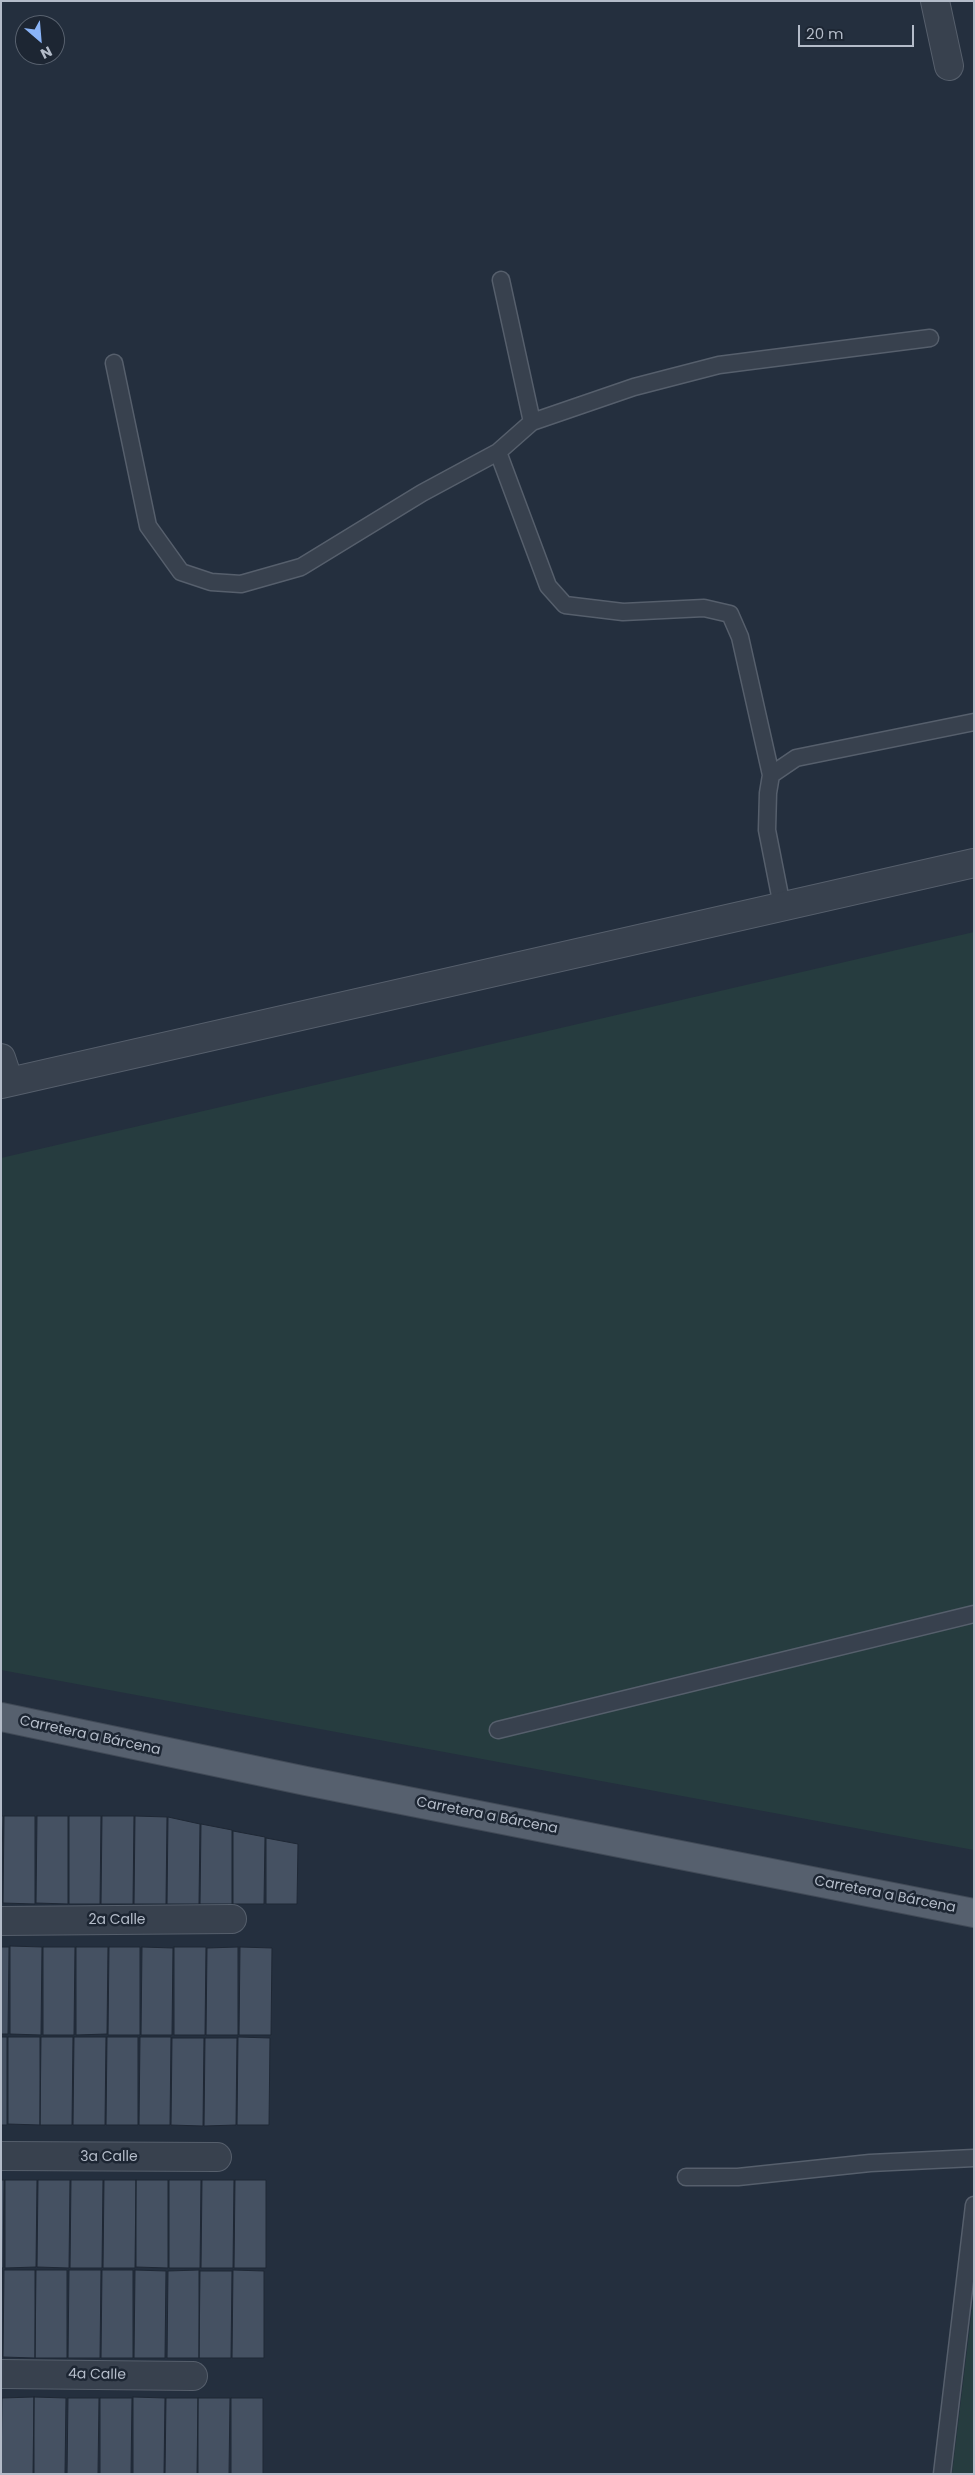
<!DOCTYPE html>
<meta charset="utf-8">
<style>
body{margin:0}
#map{position:relative;width:975px;height:2475px;overflow:hidden;background:#242f3e;font-family:Poppins,sans-serif}
canvas{display:block}
.frame{position:absolute;inset:0;border:2px solid #b4bcc9;pointer-events:none}
.north{position:absolute;left:15px;top:15px;width:50px;height:50px;box-sizing:border-box;background:#1d2633;border:1px solid #59626f;border-radius:50%;rotate:153deg;font-size:14px;font-weight:700;line-height:20px;text-align:center;color:#b4bcc9}
.north::after{content:'';display:block;margin:auto;width:18px;height:22px;background:#8ab4f8;clip-path:polygon(50% 0,100% 100%,50% 72%,0 100%)}
.scale{position:absolute;left:798px;top:25px;width:116px;height:22px;box-sizing:border-box;border:2px solid #b4bcc9;border-top:0;padding-left:6px;font-size:15px;line-height:18px;white-space:nowrap;color:#b4bcc9;-webkit-text-stroke:4px #1d2633;paint-order:stroke}
</style>
<div id="map">
<canvas width="975" height="2475"></canvas>
<div class="frame"></div>
<div class="north">N</div>
<div class="scale">20 m</div>
</div>
<script>
const g = document.querySelector('canvas').getContext('2d');
g.lineJoin = 'round';
function fill(path, color) { g.fillStyle = color; g.fill(path, 'evenodd'); }
const poly = rows => new Path2D(rows.map(r => 'M' + r).join(''));
function strokePath(path, color, width, dash) { g.strokeStyle = color; g.lineWidth = width; g.lineCap = dash ? 'butt' : 'round'; g.setLineDash(dash || []); g.stroke(path); }
function label(font, color, halo, rows, align = 'center') {
  g.font = font + ' Poppins,sans-serif'; g.lineWidth = 5; g.setLineDash([]); g.textBaseline = 'middle'; g.strokeStyle = halo; g.fillStyle = color; for (const [text, x, y, turn = 0] of rows) {
    g.save(); g.translate(x, y); g.rotate((+turn || 0) * Math.PI / 180); g.textAlign = isNaN(turn) ? turn : align; if (halo) g.strokeText(text, 0, 0); g.fillText(text, 0, 0); g.restore();
  }
}
fill(poly([
 [974,932,974,1850,1,1670,1,1158],
 [974,2293,974,2474,952,2474]
]), '#263c3f');
const building = poly([
 [1,1816,3,1816,1,1903,1,1816],
 [4,1816,35,1816,35,1904,3,1903,4,1816],
 [37,1816,68,1816,68,1904,36,1903,37,1816],
 [69,1816,101,1816,100,1904,69,1904,69,1816],
 [102,1816,134,1816,133,1904,101,1904,102,1816],
 [135,1816,167,1817,166,1904,134,1904,135,1816],
 [168,1817,200,1824,199,1904,167,1904,168,1817],
 [201,1824,232,1830,232,1904,200,1904,201,1824],
 [233,1831,265,1837,264,1904,233,1904,233,1831],
 [266,1838,298,1844,297,1904,266,1904,266,1838],
 [10,1946,42,1947,41,2035,10,2034,10,1946],
 [1,1947,9,1947,8,2034,1,2034,1,1947],
 [43,1947,75,1947,74,2035,43,2035,43,1947],
 [76,1947,108,1947,107,2034,76,2035,76,1947],
 [109,1947,140,1947,140,2035,108,2035,109,1947],
 [142,1947,173,1948,172,2035,141,2035,142,1947],
 [174,1947,206,1947,205,2035,174,2035,174,1947],
 [238,1947,238,2035,206,2035,207,1948,238,1947],
 [240,1947,272,1948,271,2035,239,2035,240,1947],
 [1,2037,7,2037,7,2125,1,2125,1,2037],
 [8,2037,40,2037,40,2125,8,2124,8,2037],
 [41,2037,73,2037,72,2125,40,2125,41,2037],
 [74,2037,106,2037,105,2125,73,2125,74,2037],
 [107,2037,138,2037,138,2125,106,2125,107,2037],
 [140,2037,171,2037,170,2125,139,2125,140,2037],
 [238,2037,270,2038,269,2125,237,2125,238,2037],
 [172,2038,204,2038,203,2126,171,2125,172,2038],
 [205,2038,237,2038,236,2125,204,2126,205,2038],
 [1,2180,4,2180,3,2268,1,2268,1,2180],
 [5,2180,37,2180,36,2267,5,2268,5,2180],
 [38,2180,70,2180,69,2268,37,2267,38,2180],
 [71,2180,103,2180,102,2268,70,2268,71,2180],
 [104,2180,136,2180,135,2268,103,2268,104,2180],
 [136,2180,168,2180,168,2268,136,2267,136,2180],
 [169,2180,201,2180,200,2268,169,2268,169,2180],
 [202,2180,234,2180,233,2268,201,2268,202,2180],
 [235,2180,266,2180,266,2268,234,2268,235,2180],
 [1,2270,2,2270,1,2357,1,2270],
 [4,2270,35,2270,35,2358,3,2357,4,2270],
 [36,2270,67,2270,67,2358,35,2358,36,2270],
 [69,2270,101,2270,100,2358,68,2358,69,2270],
 [102,2270,133,2270,133,2358,101,2358,102,2270],
 [135,2270,166,2271,165,2358,134,2358,135,2270],
 [199,2270,199,2358,167,2358,168,2271,199,2270],
 [233,2270,264,2271,264,2358,232,2358,233,2270],
 [200,2271,232,2271,231,2358,199,2358,200,2271],
 [34,2397,66,2398,65,2474,34,2474,34,2397],
 [34,2397,33,2474,1,2474,2,2398,34,2397],
 [133,2397,165,2398,164,2474,133,2474,133,2397],
 [68,2398,99,2398,98,2474,67,2474,68,2398],
 [100,2398,132,2398,131,2474,100,2474,100,2398],
 [166,2398,198,2398,197,2474,165,2474,166,2398],
 [198,2398,230,2398,229,2474,198,2474,198,2398],
 [231,2398,263,2398,263,2474,231,2474,231,2398]
]);
fill(building, '#455162');
strokePath(building, '#1f2835', 1);
const lane = poly([
 [501,280,532,422],
 [114,363,148,526,181,572,211,582,241,584,301,567,422,493,498,452,532,422,634,387,719,365,930,338],
 [498,452,548,586,565,605,623,612,704,608,730,614,740,637,771,775],
 [782,906,767,830,768,793,771,775,796,758,974,722],
 [498,1730,974,1614],
 [686,2177,738,2177,870,2163,974,2158],
 [942,2474,974,2205]
]);
const street = poly([
 [935,1,949,66],
 [1,1058,9,1082],
 [1,1084,974,863],
 [1,1921,232,1919],
 [1,2156,217,2157],
 [1,2374,193,2376]
]);
const primary = poly([
 [1,1717,306,1781,974,1913]
]);
strokePath(lane, '#565f6c', 19);
strokePath(street, '#565f6c', 30);
strokePath(primary, '#414a57', 30);
strokePath(lane, '#38414e', 16);
strokePath(street, '#38414e', 28);
strokePath(primary, '#56606e', 28);
label('14px', '#b4bcc9', '#1d2633', [
 ["Carretera a Bárcena",90,1736,12],
 ["Carretera a Bárcena",487,1816,11],
 ["Carretera a Bárcena",885,1895,11],
 ["2a Calle",117,1920],
 ["3a Calle",109,2157],
 ["4a Calle",97,2375,1]
]);
</script>
